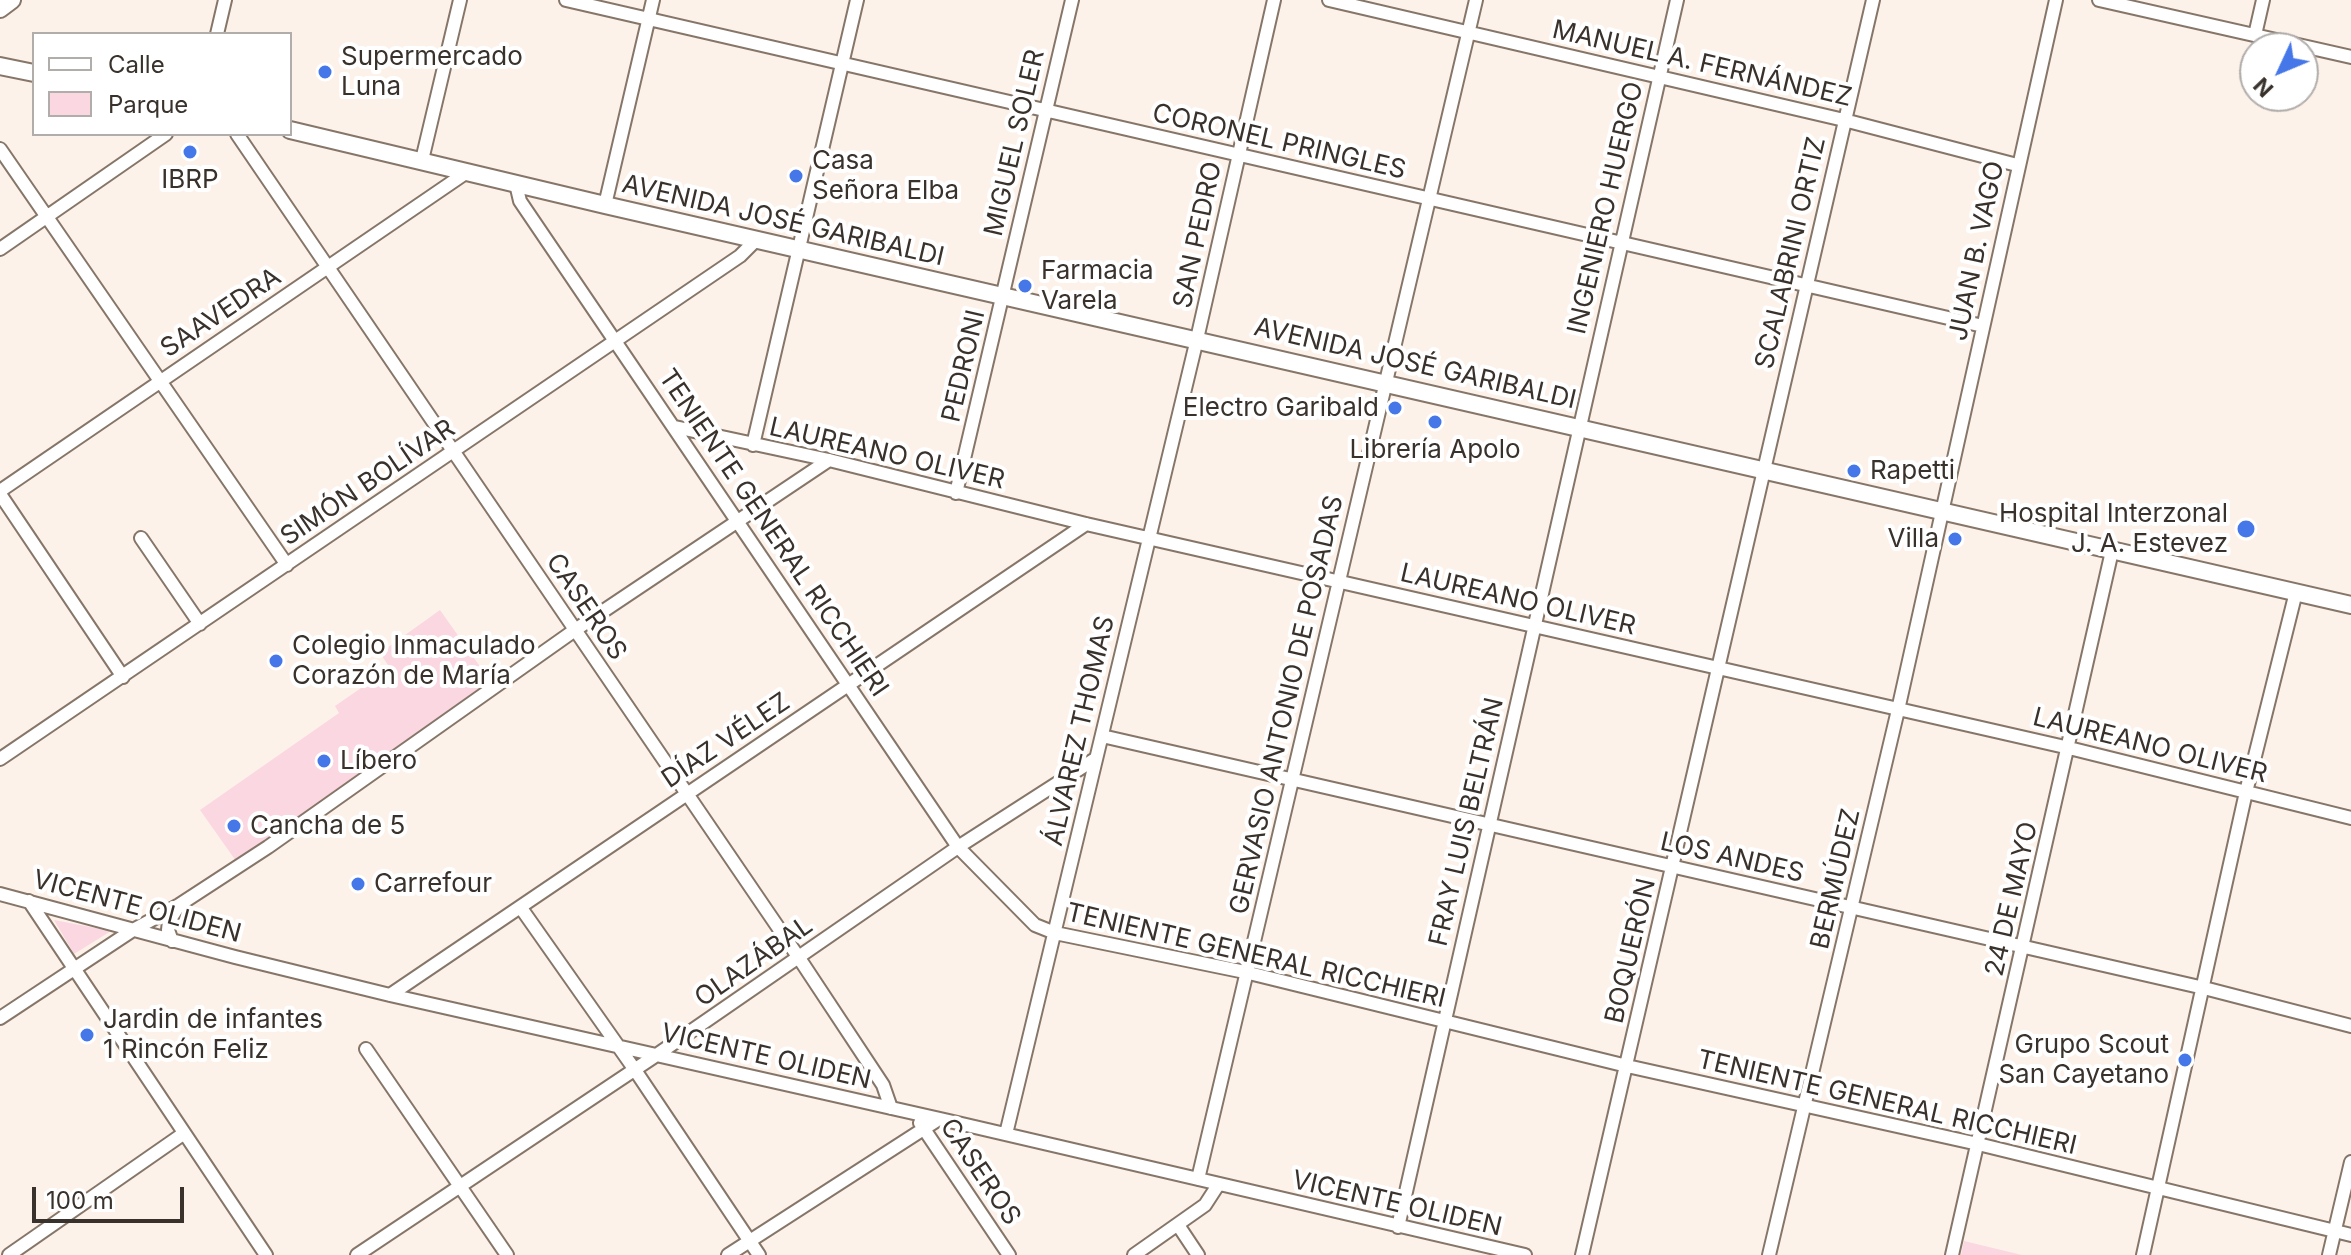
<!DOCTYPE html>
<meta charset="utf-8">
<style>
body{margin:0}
#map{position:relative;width:2351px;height:1255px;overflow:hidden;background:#fdf2e9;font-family:Inter,sans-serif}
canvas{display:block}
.legend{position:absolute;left:32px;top:32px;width:260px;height:104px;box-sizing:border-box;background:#fff;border:2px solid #b0adab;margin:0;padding:10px 14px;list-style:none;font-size:24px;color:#39322c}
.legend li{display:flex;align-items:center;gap:16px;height:40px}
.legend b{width:40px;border:2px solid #b0adab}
.north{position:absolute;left:2239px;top:32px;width:80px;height:80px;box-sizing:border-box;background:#fff;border:2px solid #b0adab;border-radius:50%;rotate:226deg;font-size:22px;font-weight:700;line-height:32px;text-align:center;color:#39322c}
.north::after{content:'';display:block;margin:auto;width:28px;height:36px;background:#4577e8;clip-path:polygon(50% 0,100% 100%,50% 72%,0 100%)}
.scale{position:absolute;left:32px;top:1187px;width:152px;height:36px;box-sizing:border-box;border:4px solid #39322c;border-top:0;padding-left:10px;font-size:24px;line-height:28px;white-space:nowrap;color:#39322c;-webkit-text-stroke:6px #fff;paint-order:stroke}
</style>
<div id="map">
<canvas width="2351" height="1255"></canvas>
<ul class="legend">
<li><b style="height:10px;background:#fff"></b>Calle</li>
<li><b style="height:22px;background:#fad7e1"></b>Parque</li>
</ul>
<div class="north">N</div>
<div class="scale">100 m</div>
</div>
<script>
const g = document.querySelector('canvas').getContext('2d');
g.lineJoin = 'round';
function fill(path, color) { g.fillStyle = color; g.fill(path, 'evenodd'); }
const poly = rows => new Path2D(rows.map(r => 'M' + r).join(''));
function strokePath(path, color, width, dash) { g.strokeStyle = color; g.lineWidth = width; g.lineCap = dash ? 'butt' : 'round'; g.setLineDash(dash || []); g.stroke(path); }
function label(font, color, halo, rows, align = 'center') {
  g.font = font + ' Inter,sans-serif'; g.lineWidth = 8; g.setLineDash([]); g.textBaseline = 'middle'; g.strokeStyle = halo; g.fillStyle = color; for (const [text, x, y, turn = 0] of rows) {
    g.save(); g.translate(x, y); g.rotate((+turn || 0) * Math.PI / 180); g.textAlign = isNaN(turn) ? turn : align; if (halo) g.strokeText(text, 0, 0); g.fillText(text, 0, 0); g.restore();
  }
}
fill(poly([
 [440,610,491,682,236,861,200,810,339,713,335,706,390,668,380,653],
 [54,920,111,931,74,954],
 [1964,1241,2022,1255,1961,1255]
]), '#fad7e1');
const minor = poly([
 [566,0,1983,326],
 [1329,0,1844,120,2017,165],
 [2099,0,2351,57],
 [217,34,225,0],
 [2255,35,2263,0],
 [237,134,799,958,883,1085,891,1108],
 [0,149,287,565],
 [422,160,460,0],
 [516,184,520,201,958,847,1035,925,1055,933,1245,972,1627,1066,1978,1144,2351,1235],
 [605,205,653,0],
 [0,249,166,134],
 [675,427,829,460,1086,524,2065,747,2351,818],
 [753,445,857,0],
 [0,491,467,172],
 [956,493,1072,0],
 [0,494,123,677],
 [141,538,200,624],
 [1102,736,2204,988,2351,1026],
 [0,759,740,256,757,239],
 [0,894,235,957,390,995,949,1121,1525,1255],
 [29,901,266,1255],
 [521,908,635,1070,759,1255],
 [172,941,168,930,169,921,178,907],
 [390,995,1086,524],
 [0,1018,133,930,179,905,268,847,575,630,829,460],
 [366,1049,507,1255],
 [920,1123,1009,1255],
 [1006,1134,1197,339,1274,0],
 [1198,1179,1476,0],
 [1178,1225,1198,1255],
 [1398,1227,1677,0],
 [9,1255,183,1134],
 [357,1255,658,1054,958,847,1095,759],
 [728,1255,939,1119],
 [1134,1255,1205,1205,1218,1185],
 [1582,1255,1873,0],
 [1769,1255,1898,710,2056,0],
 [1952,1255,2112,551],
 [2143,1255,2246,792,2296,592],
 [2329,1255,2351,1162]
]);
const major = poly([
 [0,9,12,0],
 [0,66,34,73],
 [290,130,605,205,2351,605]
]);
strokePath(minor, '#867669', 16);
strokePath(major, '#867669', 20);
strokePath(minor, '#fff', 12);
strokePath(major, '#fff', 16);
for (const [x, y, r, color] of [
 [325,72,8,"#4577e8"],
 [190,152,8,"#4577e8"],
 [796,176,8,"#4577e8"],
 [1025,286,8,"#4577e8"],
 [1395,408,8,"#4577e8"],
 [1435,422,8,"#4577e8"],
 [1854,471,8,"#4577e8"],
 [2246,529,10,"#4577e8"],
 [1955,539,8,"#4577e8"],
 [276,661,8,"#4577e8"],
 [324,761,8,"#4577e8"],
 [234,826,8,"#4577e8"],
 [358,884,8,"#4577e8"],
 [87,1035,8,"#4577e8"],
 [2185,1060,8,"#4577e8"]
]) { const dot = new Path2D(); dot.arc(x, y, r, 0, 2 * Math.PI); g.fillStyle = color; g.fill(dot); strokePath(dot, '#fff', 3); }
label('26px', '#39322c', '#fff', [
 ["Supermercado",341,57],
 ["Luna",341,87],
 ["Casa",812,161],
 ["Señora Elba",812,191],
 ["IBRP",190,180,"center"],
 ["Farmacia",1041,271],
 ["Varela",1041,301],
 ["Electro Garibald",1379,408,"right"],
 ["Librería Apolo",1435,450,"center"],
 ["Rapetti",1870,471],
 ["Hospital Interzonal",2228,514,"right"],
 ["J. A. Estevez",2228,544,"right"],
 ["Villa",1939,539,"right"],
 ["Colegio Inmaculado",292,646],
 ["Corazón de María",292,676],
 ["Líbero",340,761],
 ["Cancha de 5",250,826],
 ["Carrefour",374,884],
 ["Jardin de infantes",103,1020],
 ["1 Rincón Feliz",103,1050],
 ["Grupo Scout",2169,1045,"right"],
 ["San Cayetano",2169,1075,"right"]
], 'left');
label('26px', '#39322c', '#fff', [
 ["MANUEL A. FERNÁNDEZ",1702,64,13],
 ["CORONEL PRINGLES",1279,142,13],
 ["MIGUEL SOLER",1015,143,-77],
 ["INGENIERO HUERGO",1606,208,-77],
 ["AVENIDA JOSÉ GARIBALDI",783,221,13],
 ["SAN PEDRO",1198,235,-78],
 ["JUAN B. VAGO",1977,251,-78],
 ["SCALABRINI ORTIZ",1791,253,-77],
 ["SAAVEDRA",221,313,-34],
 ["AVENIDA JOSÉ GARIBALDI",1415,364,13],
 ["PEDRONI",964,366,-77],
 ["LAUREANO OLIVER",887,454,13],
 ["SIMÓN BOLÍVAR",368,483,-34],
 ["TENIENTE GENERAL RICCHIERI",773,533,56],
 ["LAUREANO OLIVER",1518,600,13],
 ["CASEROS",586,607,56],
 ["GERVASIO ANTONIO DE POSADAS",1287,705,-77],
 ["ÁLVAREZ THOMAS",1080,731,-77],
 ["DÍAZ VÉLEZ",726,741,-34],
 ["LAUREANO OLIVER",2150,746,14],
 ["FRAY LUIS BELTRÁN",1467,822,-77],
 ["LOS ANDES",1732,858,13],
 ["BERMÚDEZ",1836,879,-77],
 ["24 DE MAYO",2012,899,-77],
 ["VICENTE OLIDEN",137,907,15],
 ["BOQUERÓN",1631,951,-77],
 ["TENIENTE GENERAL RICCHIERI",1256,956,13],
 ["OLAZÁBAL",754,962,-35],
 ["VICENTE OLIDEN",766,1057,13],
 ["TENIENTE GENERAL RICCHIERI",1887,1103,13],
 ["CASEROS",980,1172,56],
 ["VICENTE OLIDEN",1397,1204,13]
]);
</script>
